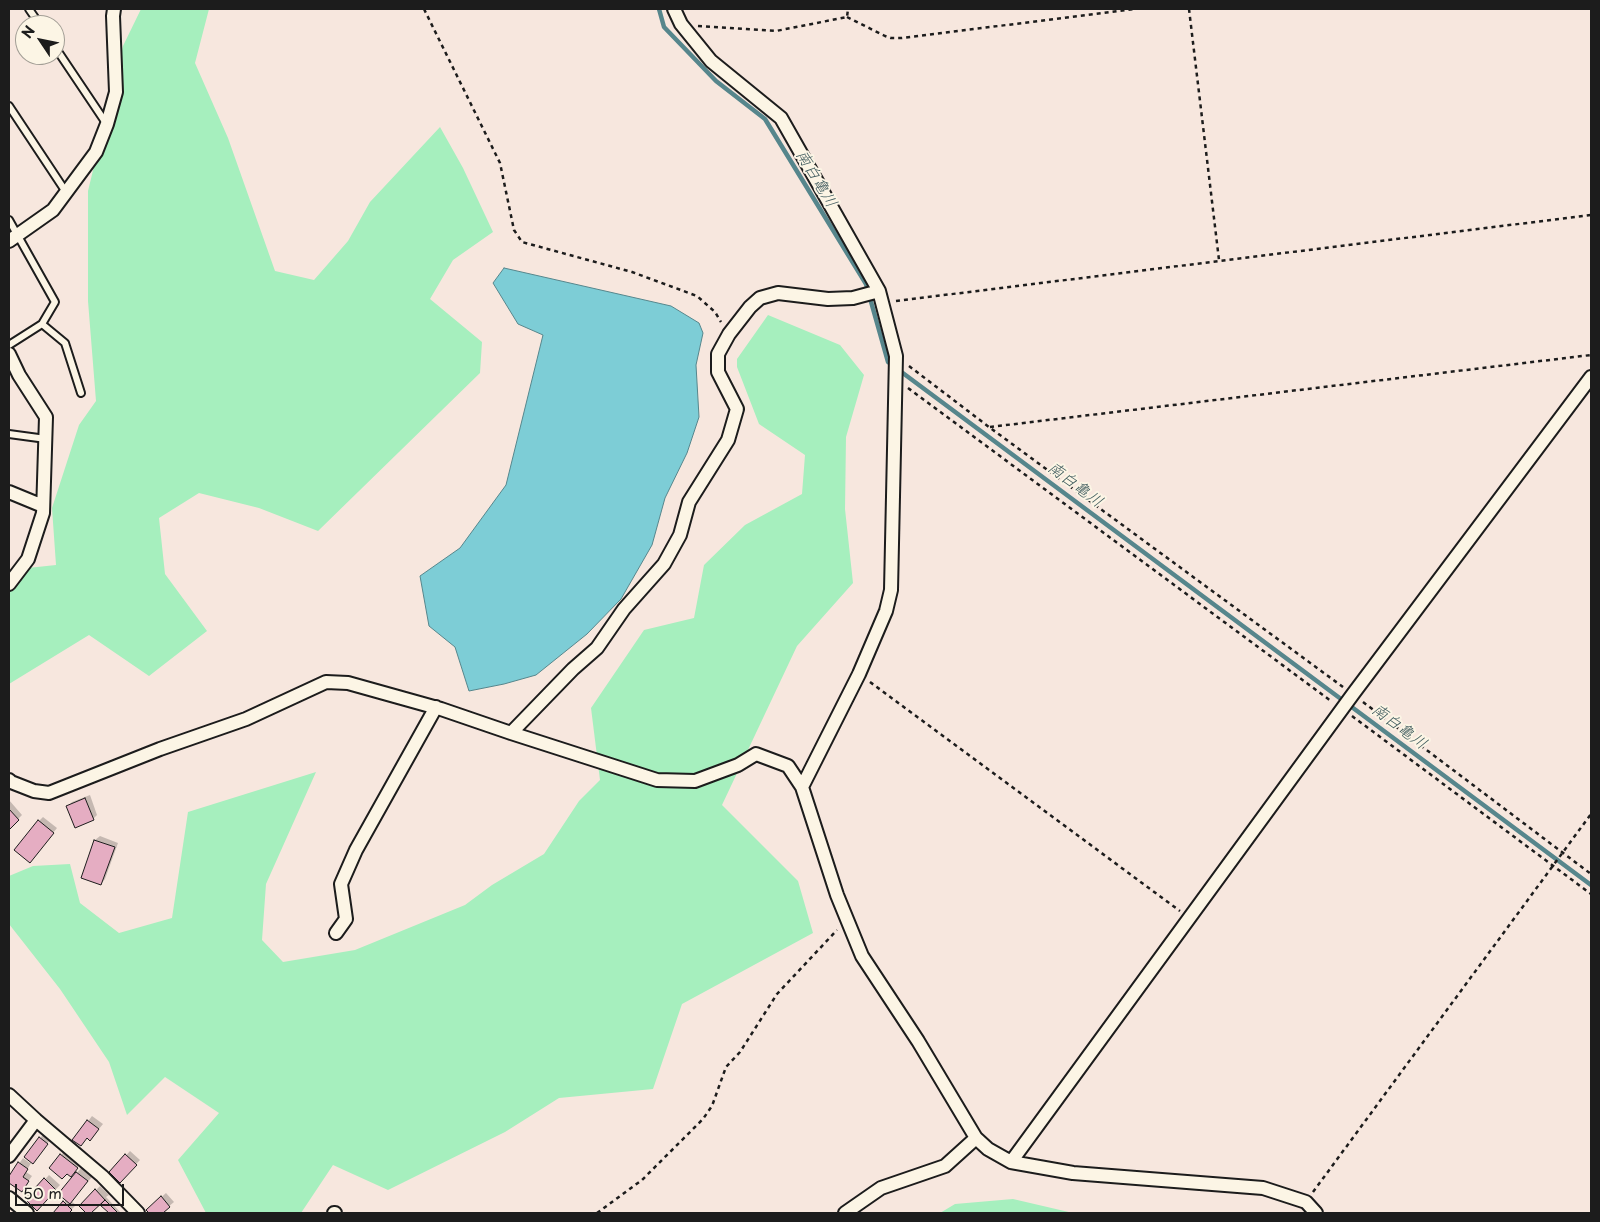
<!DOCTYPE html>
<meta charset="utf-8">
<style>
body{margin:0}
#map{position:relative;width:1600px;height:1222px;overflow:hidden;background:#f7e7de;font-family:"Playpen Sans",sans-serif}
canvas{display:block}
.frame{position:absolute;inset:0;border:10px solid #1c1c1c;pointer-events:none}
.north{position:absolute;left:15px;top:15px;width:50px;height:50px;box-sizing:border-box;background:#fcf5e5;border:1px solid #a29e95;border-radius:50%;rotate:304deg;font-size:14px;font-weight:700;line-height:20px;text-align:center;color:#1c1c1c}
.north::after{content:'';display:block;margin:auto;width:18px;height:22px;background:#1c1c1c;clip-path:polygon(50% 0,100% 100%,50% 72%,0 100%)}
.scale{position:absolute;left:15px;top:1184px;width:109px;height:22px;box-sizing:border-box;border:2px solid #1c1c1c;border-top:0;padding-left:6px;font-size:15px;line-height:18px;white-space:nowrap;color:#1c1c1c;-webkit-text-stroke:4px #fcf5e5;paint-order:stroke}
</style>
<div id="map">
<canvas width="1600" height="1222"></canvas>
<div class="frame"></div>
<div class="north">N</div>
<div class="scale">50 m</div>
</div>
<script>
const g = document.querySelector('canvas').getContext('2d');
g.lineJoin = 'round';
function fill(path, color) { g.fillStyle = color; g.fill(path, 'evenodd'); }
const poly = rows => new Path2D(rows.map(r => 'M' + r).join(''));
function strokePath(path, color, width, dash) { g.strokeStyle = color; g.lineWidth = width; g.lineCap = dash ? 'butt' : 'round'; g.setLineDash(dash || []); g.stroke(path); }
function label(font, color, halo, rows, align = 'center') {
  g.font = font + ' "Playpen Sans","Klee One",sans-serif'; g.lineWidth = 4; g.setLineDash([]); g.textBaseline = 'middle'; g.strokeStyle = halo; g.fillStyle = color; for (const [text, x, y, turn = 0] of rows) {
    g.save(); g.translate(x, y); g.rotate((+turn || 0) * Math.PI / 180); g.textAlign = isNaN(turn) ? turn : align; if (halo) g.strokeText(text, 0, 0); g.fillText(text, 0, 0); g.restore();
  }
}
fill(poly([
 [141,9,209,9,195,63,228,138,275,271,314,280,348,241,370,202,440,127,463,168,493,232,453,260,430,299,482,342,480,373,318,531,259,508,199,493,159,518,165,574,207,631,149,676,89,635,9,684,9,570,56,565,52,508,79,425,96,401,88,301,88,191,123,46],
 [768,315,840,345,864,375,846,437,845,509,853,583,797,646,722,805,798,881,813,933,682,1004,653,1089,559,1098,505,1132,388,1190,333,1165,301,1213,206,1213,178,1160,219,1113,165,1077,127,1115,109,1062,60,989,9,924,9,876,33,866,70,864,80,903,119,933,172,918,188,812,316,772,266,884,262,940,283,962,355,950,465,905,492,885,544,854,579,801,600,780,591,708,644,630,694,618,704,565,745,525,802,494,805,455,759,424,737,367,737,359],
 [1013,1199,1073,1213,940,1213,955,1204]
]), '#a6efbe');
const water = poly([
 [504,268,671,306,699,323,703,333,696,365,699,417,687,453,665,498,652,545,621,599,587,634,536,675,504,684,469,691,455,647,429,626,420,576,460,548,506,485,543,335,518,324,493,283,504,268]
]);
fill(water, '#7dcdd6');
strokePath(water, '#56868c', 1);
fill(poly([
 [90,795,97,815,93,819,68,806,72,802],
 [9,800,22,815,9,828],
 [43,817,57,828,34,857,39,821],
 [100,836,118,843,105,879,101,884,83,877,95,840],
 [92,1116,103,1124,94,1135,74,1140],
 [44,1134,51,1139,31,1163,26,1172,32,1176,22,1190,9,1182,9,1178,23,1158,30,1163,40,1138],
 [65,1151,81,1163,75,1171,61,1155],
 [130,1151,140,1160,120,1181,111,1172],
 [81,1168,92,1177,71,1201,76,1205,68,1213,54,1213,67,1199,60,1194],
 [49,1175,60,1185,37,1209,27,1199],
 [100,1186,109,1195,106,1197,121,1213,110,1213,100,1203,90,1213,88,1213,80,1206],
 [166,1193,174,1202,161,1213,150,1213,147,1210]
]), '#0003');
strokePath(poly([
 [659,9,664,27,716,81,765,119,866,284,888,362,1591,885]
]), '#56868c', 4.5);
const building = poly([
 [85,798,94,820,75,828,66,806,85,798],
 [9,809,19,820,9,830,9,809],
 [38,820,54,833,30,863,14,850,38,820],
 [94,840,115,847,101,885,81,878,94,840],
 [87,1120,99,1129,90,1141,87,1138,81,1146,72,1140,87,1120],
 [39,1137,48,1144,33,1164,24,1157,39,1137],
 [60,1154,78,1168,71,1177,67,1174,62,1179,49,1168,60,1154],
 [125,1154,137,1165,120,1183,109,1172,125,1154],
 [18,1162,28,1169,23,1177,29,1181,22,1192,9,1183,9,1176,18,1162],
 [76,1172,88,1181,70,1204,58,1194,76,1172],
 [44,1178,56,1190,37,1211,25,1199,44,1178],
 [95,1189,105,1200,91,1213,86,1213,79,1206,95,1189],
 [161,1196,170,1207,163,1213,149,1213,146,1210,161,1196],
 [105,1200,118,1213,109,1213,100,1205,105,1200],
 [63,1201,72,1210,69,1213,53,1213,63,1201]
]);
fill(building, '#e5adc2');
strokePath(building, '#1c1c1c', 1);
const service = poly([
 [29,9,40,25],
 [55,47,106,123],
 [9,106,66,192],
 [9,220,55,302,42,324,9,345],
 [42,324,65,343,81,393],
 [9,434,46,439]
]);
const minor = poly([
 [674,9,681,24,711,61,781,118,879,291,896,356,891,590,886,611,859,674,802,787],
 [9,241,53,210,96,152,107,124,116,92,113,16,114,9],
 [9,354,19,375,46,417,43,513,28,559,9,584],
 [9,492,43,506],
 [511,733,573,669,597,648,624,609,664,564,680,535,689,502,728,440,737,409,718,372,718,354,729,334,750,307,760,298,778,293,828,299,853,298,879,291],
 [9,780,11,782,34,791,49,793,160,749,246,719,326,682,348,683,441,709,511,733,657,780,695,781,738,765,756,754,788,766,802,787,837,895,862,956,918,1041,976,1138,988,1149,1011,1162,1073,1173,1263,1188,1306,1202,1316,1213],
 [336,933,346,919,341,884,356,850,436,707],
 [9,1095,36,1120,102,1176,138,1213],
 [9,1156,36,1120],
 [1011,1162,1353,694,1591,377],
 [9,1198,27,1213],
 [334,1213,335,1213],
 [845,1213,881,1188,945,1166,976,1138]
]);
strokePath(service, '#1c1c1c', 10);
strokePath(minor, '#1c1c1c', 16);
strokePath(poly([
 [424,9,500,163,514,230,522,242,632,272,697,296,715,312,721,322],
 [1189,9,1219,260],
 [847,17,885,36,891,38,902,38,1135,9],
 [698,26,776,31,847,17,848,9],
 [896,301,1591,215],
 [909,366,989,427,1343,687],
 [908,388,1331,701],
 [990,427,1591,355],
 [870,682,1180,911],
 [1363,702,1591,874],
 [1352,716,1591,894],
 [1313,1192,1591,814],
 [597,1213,642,1180,703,1119,712,1106,726,1067,740,1052,777,994,837,930]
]), '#1c1c1c', 2.5, [4, 4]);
strokePath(service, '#fcf5e5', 6);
strokePath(minor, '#fcf5e5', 12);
label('italic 16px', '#3e5a5d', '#fcf5e5', [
 ["南白亀川",816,179,59],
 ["南白亀川",1075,485,37],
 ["南白亀川",1399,727,37]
]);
</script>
